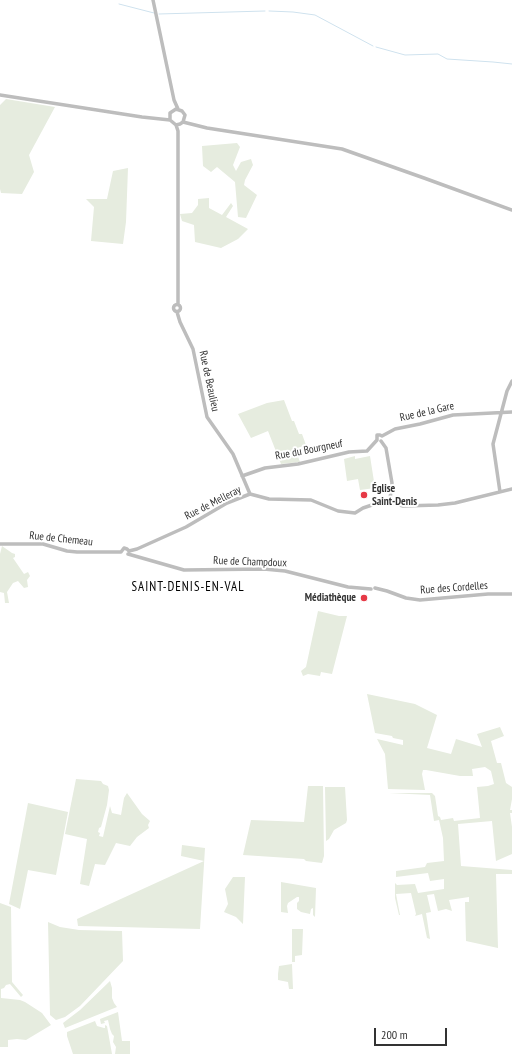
<!DOCTYPE html>
<meta charset="utf-8">
<style>
body{margin:0}
#map{position:relative;width:512px;height:1054px;overflow:hidden;background:#fff;font-family:"PT Sans Narrow",sans-serif}
canvas{display:block}
.scale{position:absolute;left:374px;top:1028px;width:73px;height:18px;box-sizing:border-box;border:2px solid #333;border-top:0;padding-left:5px;font-size:12px;line-height:14px;white-space:nowrap;color:#333;-webkit-text-stroke:3px #fff;paint-order:stroke}
</style>
<div id="map">
<canvas width="512" height="1054"></canvas>
<div class="scale">200 m</div>
</div>
<script>
const g = document.querySelector('canvas').getContext('2d');
g.lineJoin = 'round';
function fill(path, color) { g.fillStyle = color; g.fill(path, 'evenodd'); }
const poly = rows => new Path2D(rows.map(r => 'M' + r).join(''));
function strokePath(path, color, width, dash) { g.strokeStyle = color; g.lineWidth = width; g.lineCap = dash ? 'butt' : 'round'; g.setLineDash(dash || []); g.stroke(path); }
function label(font, color, halo, rows, align = 'center') {
  g.font = font + ' "PT Sans Narrow",sans-serif'; g.lineWidth = 4; g.setLineDash([]); g.textBaseline = 'middle'; g.strokeStyle = halo; g.fillStyle = color; for (const [text, x, y, turn = 0] of rows) {
    g.save(); g.translate(x, y); g.rotate((+turn || 0) * Math.PI / 180); g.textAlign = isNaN(turn) ? turn : align; if (halo) g.strokeText(text, 0, 0); g.fillText(text, 0, 0); g.restore();
  }
}
fill(poly([
 [6,99,55,107,29,155,34,172,22,194,1,193,0,189,0,105],
 [237,143,240,147,233,165,236,171,241,162,251,159,253,165,245,180,244,185,257,195,246,218,238,217,235,182,217,167,211,172,203,166,202,146],
 [128,168,126,222,123,244,91,241,94,207,86,199,107,199,113,171],
 [209,198,209,208,222,215,231,203,233,206,226,217,248,229,238,239,221,248,195,242,194,225,182,221,180,214,192,213,198,205,198,199],
 [284,400,292,421,294,421,299,434,302,434,306,445,295,449,300,462,281,464,268,431,251,438,238,414,267,403],
 [355,456,355,459,370,456,375,488,360,490,358,479,347,481,344,459],
 [2,546,12,553,15,554,15,557,13,558,24,574,28,572,30,576,27,580,28,587,24,588,18,581,13,583,7,592,9,603,5,603,4,593,0,592,0,554],
 [318,611,339,616,347,616,332,674,321,672,320,676,308,674,303,676,301,671,306,667],
 [367,694,415,704,437,715,427,748,451,754,456,739,482,747,477,734,500,727,504,736,491,741,497,763,501,763,506,783,512,787,512,799,510,810,512,810,512,813,510,813,512,827,512,854,496,861,492,821,458,824,461,866,512,870,512,874,496,874,498,948,466,941,465,902,469,902,469,897,449,900,452,911,446,909,438,911,434,894,427,895,431,912,426,913,430,939,427,938,422,914,415,916,416,914,411,893,396,894,400,915,399,915,395,898,395,883,397,885,415,884,418,893,444,889,444,879,430,881,428,873,396,877,396,871,425,867,427,863,444,861,443,838,439,820,434,821,430,795,389,793,432,793,435,796,438,816,440,817,441,820,453,818,454,821,480,818,477,787,488,786,494,784,491,771,485,767,472,769,473,776,460,776,426,770,423,770,422,774,425,790,388,789,385,754,377,739,403,745,403,740,393,738,392,736,375,733],
 [76,779,101,781,103,784,108,786,109,790,107,805,101,827,99,828,98,832,100,833,99,836,103,837,110,806,112,813,121,815,124,798,127,793,142,814,150,821,148,825,149,828,137,837,130,846,116,843,105,865,95,864,89,886,80,884,87,839,65,834],
 [308,786,323,786,324,856,322,863,306,861,304,859,243,855,251,820,304,822],
 [325,787,345,787,347,820,346,823,334,830,329,839,326,841],
 [28,803,68,812,56,875,28,870,20,909,9,904],
 [182,845,205,848,200,929,78,926,77,919,204,861,181,856],
 [233,877,245,877,243,924,236,917,224,912,228,904,225,889],
 [281,882,316,888,315,917,313,915,313,908,311,909,310,914,301,912,297,909,297,903,299,901,299,897,297,897,288,903,287,906,288,913,281,912],
 [0,903,11,907,12,982,23,995,21,997,10,984,6,985,4,988,1,989,1,998,20,1000,25,1002,42,1013,51,1025,26,1040,17,1039,8,1040,8,1047,0,1047],
 [48,922,60,927,79,930,122,931,123,961,80,1006,65,1017,56,1020,50,1015],
 [292,929,303,929,302,955,295,956,295,962,292,962],
 [292,964,293,989,289,989,288,982,278,980,278,974,279,966],
 [110,981,112,988,112,998,114,1003,117,1007,65,1028,63,1023,80,1010],
 [118,1012,122,1041,130,1041,130,1054,115,1054,116,1047,113,1042,114,1036,112,1034,110,1029,108,1020,104,1021,105,1023,101,1024,100,1019],
 [95,1021,97,1026,104,1028,105,1028,105,1025,107,1026,112,1054,73,1054,67,1036,67,1032]
]), '#e6ecdf');
strokePath(poly([
 [119,4,154,13],
 [269,11,293,12,315,15,373,46],
 [159,14,265,11],
 [376,47,405,55,438,54,447,59,493,62,512,64]
]), '#cfe2ee', 1);
strokePath(poly([
 [153,0,174,100,178,109],
 [0,95,142,117,170,120,176,125,180,124,183,122,185,115,182,111,176,109,170,113,170,120],
 [183,122,207,128,342,149,424,178,512,210],
 [176,125,178,131,178,304],
 '173.5 308a3.5 3.5 0 1 1 7 0a3.5 3.5 0 1 1-7 0Z',
 [177,312,180,322,193,349,207,417,233,454,250,494],
 [382,436,395,429,420,424,453,415,512,412],
 [381,441,386,448,392,483,390,499],
 [242,476,265,468,298,464,349,452,367,451,377,440,377,435,380,435,382,436],
 [500,492,493,444,507,391,512,381],
 [390,499,393,503,403,506,438,505,455,503,512,489],
 [0,544,43,544,67,551,77,552,121,552],
 [129,551,137,549,186,527,227,503,250,494,269,499,311,500,338,511,355,513,363,508,390,499],
 [121,552,124,548,127,549,129,551],
 [128,554,184,570,264,569,285,571,348,587,371,589],
 [375,588,387,591,406,598,420,600,488,594,512,594]
]), '#bdbdbd', 3.5);
for (const [x, y, r, color] of [
 [364,495,4,"#e63946"],
 [364,598,4,"#e63946"]
]) { const dot = new Path2D(); dot.arc(x, y, r, 0, 2 * Math.PI); g.fillStyle = color; g.fill(dot); strokePath(dot, '#fff', 1.5); }
label('11px', '#333', '#fff', [
 ["Rue de Beaulieu",209,381,78],
 ["Rue de la Gare",427,412,-13],
 ["Rue du Bourgneuf",309,450,-11],
 ["Rue de Melleray",213,503,-27],
 ["Rue de Chemeau",61,539,6],
 ["Rue de Champdoux",250,562,2],
 ["Rue des Cordelles",454,588,-4]
]);
label('bold 11px', '#333', '#fff', [
 ["Église",372,489],
 ["Saint-Denis",372,502],
 ["Médiathèque",356,598,"right"]
], 'left');
g.letterSpacing = '1px';
label('13px', '#000', '#fff', [
 ["SAINT-DENIS-EN-VAL",188,587]
]);
g.letterSpacing = '0px';
</script>
